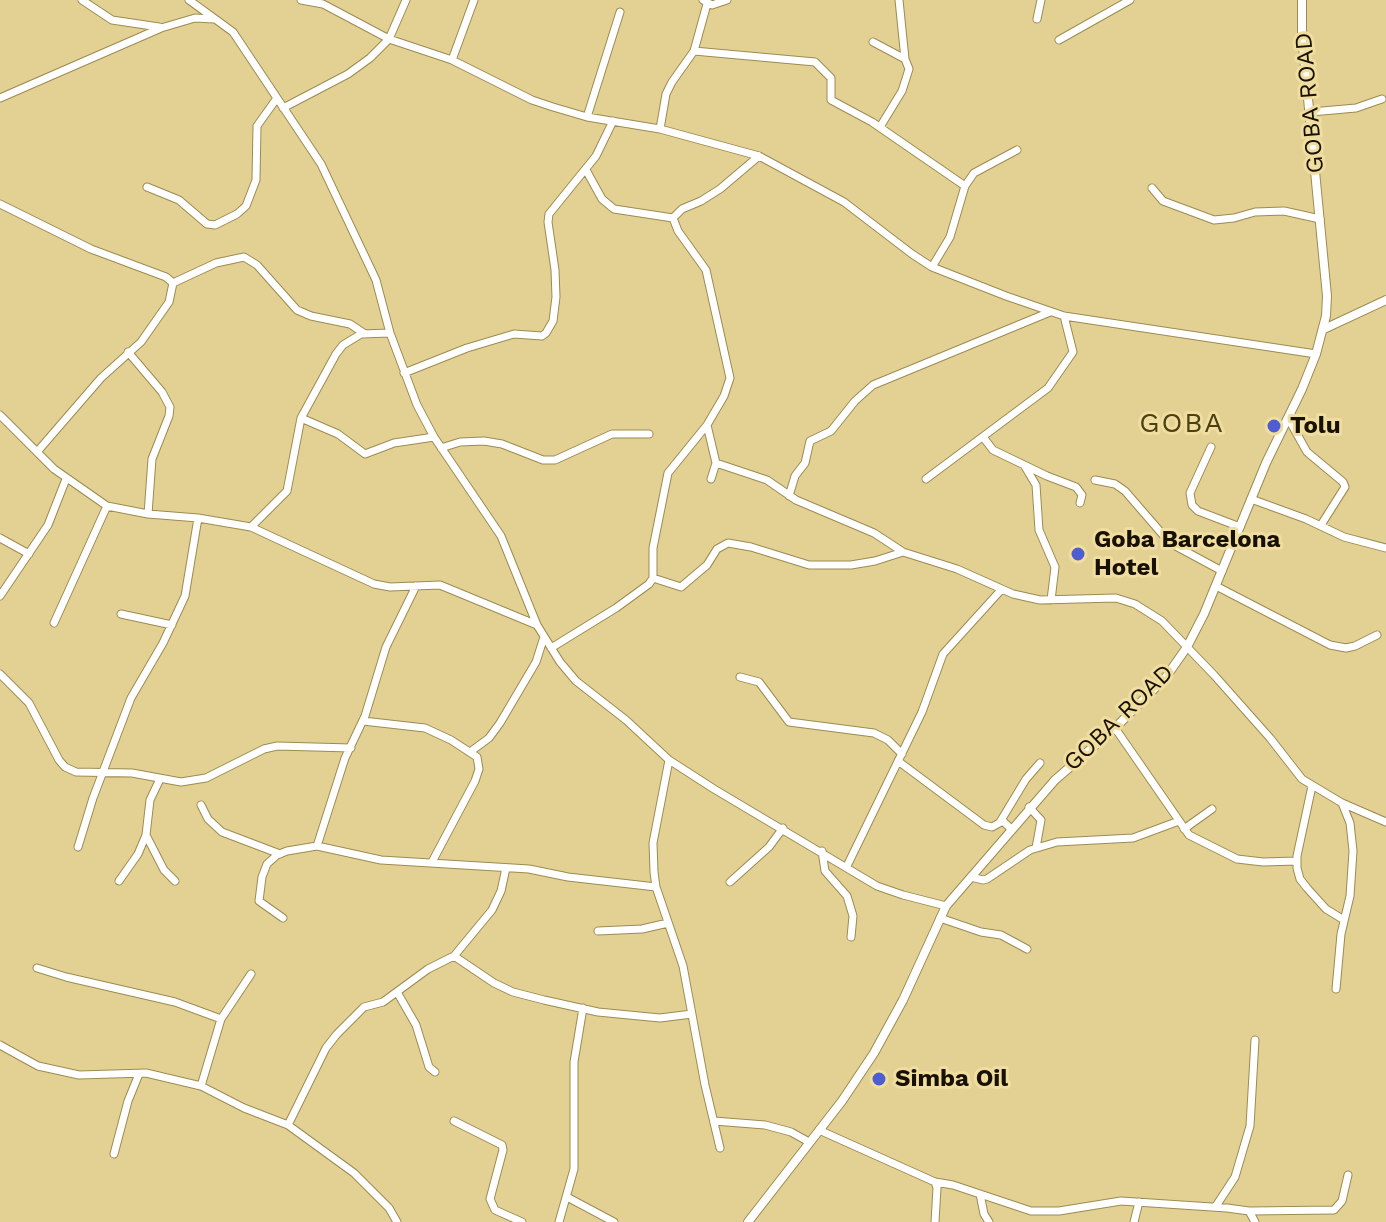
<!DOCTYPE html>
<style>
body{margin:0}
canvas{display:block;background:#e3d093}
</style>
<canvas width="1386" height="1222"></canvas>
<script>
const g = document.querySelector('canvas').getContext('2d');
g.lineJoin = 'round';
const poly = rows => new Path2D(rows.map(r => 'M' + r).join(''));
function strokePath(path, color, width, dash) { g.strokeStyle = color; g.lineWidth = width; g.lineCap = dash ? 'butt' : 'round'; g.setLineDash(dash || []); g.stroke(path); }
function label(font, color, halo, rows, align = 'center') {
  g.font = font + ' "Work Sans",sans-serif'; g.lineWidth = 6; g.setLineDash([]); g.textBaseline = 'middle'; g.strokeStyle = halo; g.fillStyle = color; for (const [text, x, y, turn = 0] of rows) {
    g.save(); g.translate(x, y); g.rotate((+turn || 0) * Math.PI / 180); g.textAlign = isNaN(turn) ? turn : align; if (halo) g.strokeText(text, 0, 0); g.fillText(text, 0, 0); g.restore();
  }
}
const minor = poly([
 [82,0,112,20,159,27],
 [189,0,233,32,321,164,376,280,390,333,417,405,434,437,501,536,537,625,560,662,576,681,626,720,669,760,714,789,877,886,903,895,946,906],
 [301,0,323,4,389,39,452,60,532,100,553,107,587,117,660,129,759,156,844,202,912,254,932,267,1006,296,1064,316,1316,354],
 [703,0,712,5,727,0],
 [899,0,905,59],
 [1037,19,1041,0],
 [1059,40,1130,0],
 [873,42,905,59,909,69,902,91,880,127],
 [694,51,815,62,831,78,831,100,872,122,965,186],
 [452,60,474,0],
 [0,98,161,28,195,18,214,19],
 [283,108,348,74,370,58,389,39,406,0],
 [1311,112,1356,108,1382,99],
 [587,117,620,12],
 [660,129,666,94,672,82,694,51,707,4],
 [586,170,602,199,614,209,673,218],
 [147,187,179,200,207,224,215,225,237,214,246,206,256,180,257,126,277,98],
 [1152,188,1163,201,1214,220,1234,218,1255,212,1284,211,1320,219],
 [0,204,91,249,166,277,173,283,169,302,141,342,101,378,37,452],
 [932,267,950,237,965,186,974,173,1017,150],
 [173,283,216,263,244,257,257,265,297,310,311,316,350,324,365,334],
 [128,352,162,392,170,407,169,416,152,459,148,514],
 [404,373,467,348,514,334,542,336,546,333,553,321,556,297,555,270,548,222,549,214,596,156,613,121],
 [0,415,54,469,107,506,148,514,198,518,251,527,374,584,390,587,440,585,537,625],
 [301,418,338,434,365,454,394,443,434,437],
 [1288,418,1307,452,1343,482,1345,487,1321,525],
 [707,425,716,463,711,479],
 [983,437,993,450,1047,476,1076,487,1082,495,1080,503],
 [1211,447,1190,493,1192,505,1198,511,1240,527],
 [441,448,460,442,484,441,502,444,543,460,555,460,612,434,649,434],
 [716,463,767,480,796,500,874,533,903,552,957,569,1013,594,1040,600,1116,598,1135,604,1162,621,1214,675,1270,738,1302,779,1342,803,1386,822],
 [1024,465,1036,485,1039,530,1055,567,1051,600],
 [926,479,1048,388,1073,352,1064,316],
 [1095,480,1115,484,1125,491,1170,543,1222,571],
 [789,496,795,476,805,463,810,441,831,431,855,401,873,385,1050,312],
 [1251,499,1306,519,1344,537,1386,548],
 [251,527,287,491,301,418,336,354,343,345,361,334,390,333],
 [0,538,29,554],
 [653,578,681,587,707,565,717,549,728,543,751,547,809,565,851,565,875,561,903,552],
 [1216,586,1330,645,1346,648,1355,646,1377,635],
 [0,596,48,525,66,479],
 [121,614,172,625],
 [54,623,107,506],
 [551,648,616,608,649,584,653,578,653,548,668,473,707,425,724,396,730,378,706,270,678,231,673,218,682,209,701,201,720,189,759,156],
 [0,674,29,703,59,760,65,767,76,772,132,773,181,782,206,778,264,749,277,746,351,748],
 [740,677,759,682,789,722,874,733,888,740,902,754],
 [363,721,425,728,451,740,477,757,479,769,475,781,432,862],
 [1115,728,1189,835,1237,859,1263,862,1297,861],
 [470,752,489,738,500,723,536,662,544,637],
 [669,760,653,843,654,872,656,887,683,966,705,1085,720,1148],
 [898,761,984,825,992,827,1003,821,1011,829],
 [1312,786,1297,856,1297,868,1300,879,1307,888,1326,909,1344,920],
 [201,805,208,819,222,832,280,854],
 [1029,807,1041,820,1036,848],
 [1000,822,1026,779,1040,763],
 [1184,829,1212,809],
 [146,835,164,870,175,881],
 [317,846,345,758,365,716,386,647,416,586],
 [78,847,93,798,131,698,163,643,185,596,198,518],
 [822,851,825,871,847,896,853,916,851,937],
 [847,866,922,712,943,654,1001,590],
 [971,877,983,880,987,879,1030,850,1057,842,1133,838,1179,821],
 [119,881,138,854,146,835,150,800,160,779],
 [730,882,769,847,783,828],
 [283,918,259,901,262,877,267,864,277,855,287,851,317,846,381,860,529,869,568,877,656,887],
 [940,918,981,932,1001,935,1027,949],
 [598,931,642,929,668,923],
 [454,956,494,983,513,992,544,1000,598,1012,660,1018,692,1014],
 [37,968,66,977,175,1002,221,1019,201,1086],
 [1336,989,1341,934,1350,896,1353,851,1350,823,1342,803],
 [397,992,416,1025,429,1067,435,1072],
 [221,1019,251,974],
 [0,1045,38,1066,79,1075,146,1073,201,1086,244,1108,288,1125,354,1173,389,1208,397,1222],
 [454,1121,502,1145,503,1150,490,1199,495,1210,522,1222],
 [714,1121,765,1125,791,1132,809,1142],
 [288,1125,326,1048,337,1034,364,1007,383,1002,428,969,454,956,492,910,501,891,506,868],
 [819,1130,935,1182,937,1188,935,1222],
 [114,1154,128,1101,139,1074],
 [935,1182,953,1185,1031,1211,1059,1211,1121,1201,1227,1208,1249,1211,1255,1222],
 [980,1194,984,1214,989,1222],
 [567,1197,614,1222],
 [1216,1206,1235,1177,1250,1126,1255,1040],
 [1249,1211,1334,1210,1342,1201,1348,1175],
 [559,1222,574,1169,574,1062,583,1008],
 [1134,1222,1139,1202]
]);
const tertiary = poly([
 [1324,329,1386,300],
 [748,1222,842,1101,874,1053,903,1000,946,906,1055,780,1115,728,1166,677,1187,647,1204,614,1266,463,1302,389,1316,354,1326,316,1327,296,1302,36,1302,0]
]);
strokePath(minor, '#9d8b50', 9);
strokePath(tertiary, '#9d8b50', 10);
strokePath(minor, '#fff', 7);
strokePath(tertiary, '#fff', 8);
for (const [x, y, r, color] of [
 [1274,426,8,"#4f5dd3"],
 [1078,554,8,"#4f5dd3"],
 [879,1079,8,"#4f5dd3"]
]) { const dot = new Path2D(); dot.arc(x, y, r, 0, 2 * Math.PI); g.fillStyle = color; g.fill(dot); strokePath(dot, '#f0dda0', 3); }
label('24px', '#181100', '#f0dda0', [
 ["GOBA ROAD",1310,103,-95],
 ["GOBA ROAD",1119,718,-44]
]);
label('bold 24px', '#181100', '#f0dda0', [
 ["Tolu",1290,426],
 ["Goba Barcelona",1094,540],
 ["Hotel",1094,568],
 ["Simba Oil",895,1079]
], 'left');
g.letterSpacing = '2px';
label('28px', '#4c4012', '#f0dda0', [
 ["GOBA",1182,424]
]);
g.letterSpacing = '0px';
</script>
